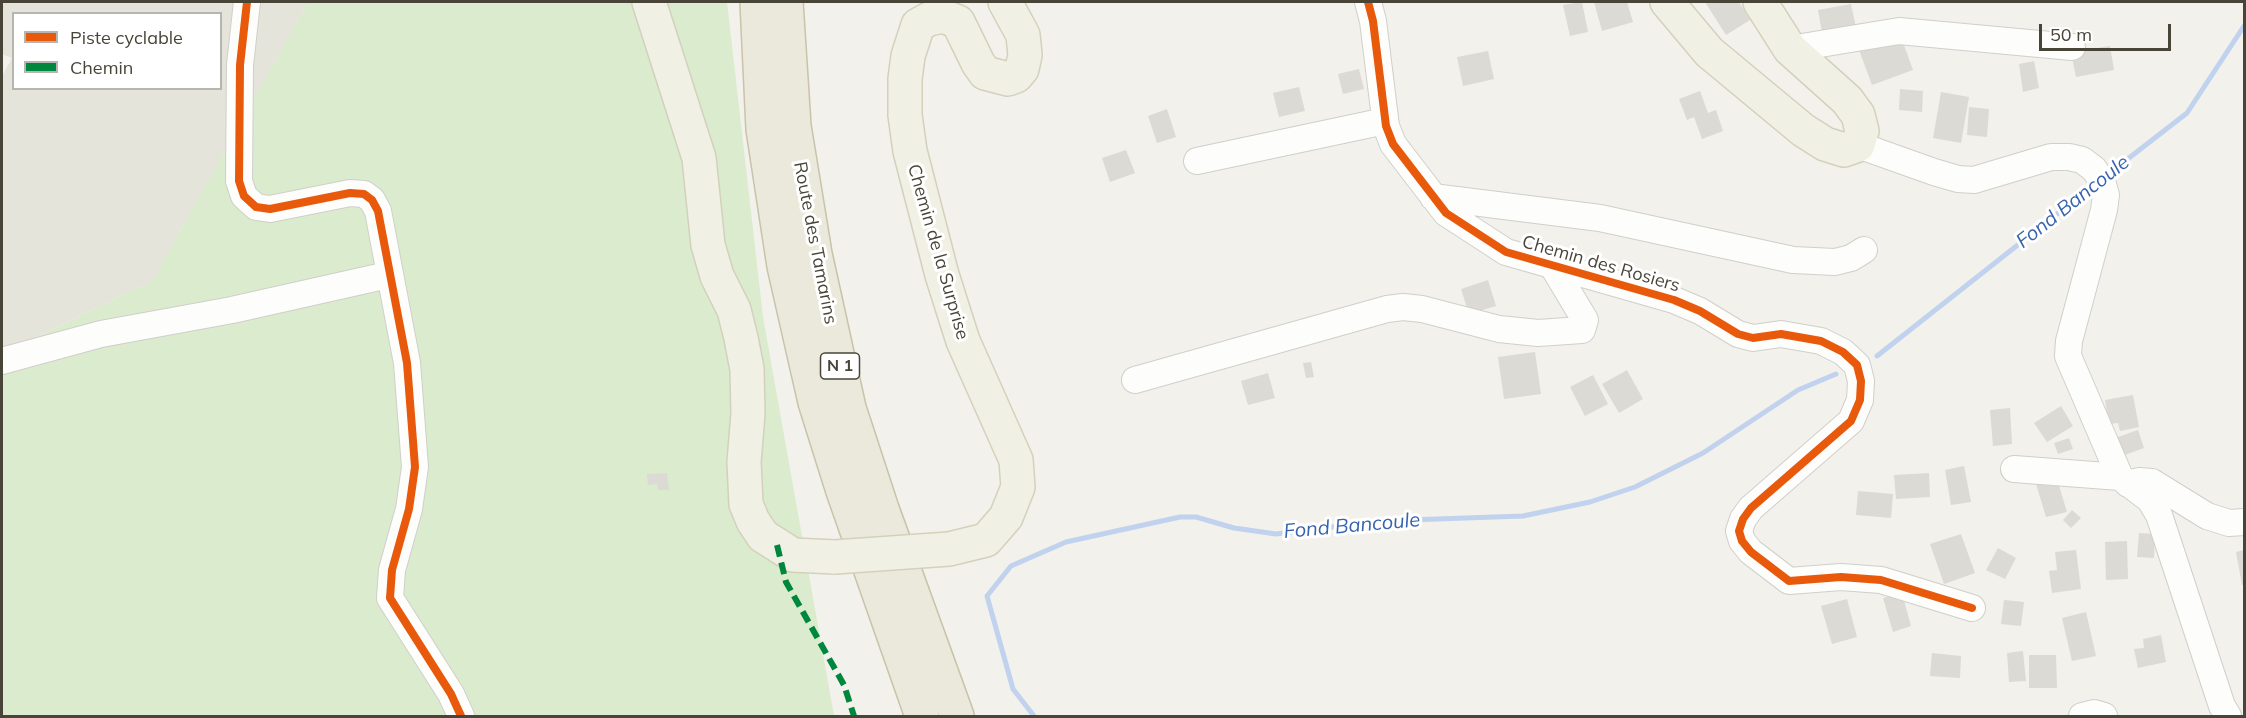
<!DOCTYPE html>
<style>
body{margin:0}
#map{position:relative;width:2246px;height:718px;overflow:hidden;background:#f2f1ec;font-family:Mulish,sans-serif}
canvas{display:block}
.frame{position:absolute;inset:0;border:3px solid #484538;pointer-events:none}
.legend{position:absolute;left:12px;top:12px;width:210px;height:78px;box-sizing:border-box;background:#fff;border:2px solid #b6b5af;margin:0;padding:8px 10px;list-style:none;font-size:18px;color:#484538}
.legend li{display:flex;align-items:center;gap:12px;height:30px}
.legend b{width:30px;border:2px solid #b6b5af}
.scale{position:absolute;left:2039px;top:24px;width:132px;height:27px;box-sizing:border-box;border:3px solid #484538;border-top:0;padding-left:8px;font-size:18px;line-height:21px;white-space:nowrap;color:#484538;-webkit-text-stroke:4px #fff;paint-order:stroke}
</style>
<div id="map">
<canvas width="2246" height="718"></canvas>
<div class="frame"></div>
<ul class="legend">
<li><b style="height:8px;background:#e8590c"></b>Piste cyclable</li>
<li><b style="height:8px;background:#00873e"></b>Chemin</li>
</ul>
<div class="scale">50 m</div>
</div>
<script>
const g = document.querySelector('canvas').getContext('2d');
g.lineJoin = 'round';
function fill(path, color) { g.fillStyle = color; g.fill(path, 'evenodd'); }
const poly = rows => new Path2D(rows.map(r => 'M' + r).join(''));
function strokePath(path, color, width, dash) { g.strokeStyle = color; g.lineWidth = width; g.lineCap = dash ? 'butt' : 'round'; g.setLineDash(dash || []); g.stroke(path); }
function label(font, color, halo, rows, align = 'center') {
  g.font = font + ' Mulish,sans-serif'; g.lineWidth = 6; g.setLineDash([]); g.textBaseline = 'middle'; g.strokeStyle = halo; g.fillStyle = color; for (const [text, x, y, turn = 0] of rows) {
    g.save(); g.translate(x, y); g.rotate((+turn || 0) * Math.PI / 180); g.textAlign = isNaN(turn) ? turn : align; if (halo) g.strokeText(text, 0, 0); g.fillText(text, 0, 0); g.restore();
  }
}
fill(poly([
 [2,2,308,2,152,281,2,354,2,76,12,58,2,54],
 [14,14,220,14,220,88,14,88]
]), '#e5e4da');
fill(poly([
 [308,2,727,2,763,317,834,716,2,716,2,354,152,281]
]), '#daebce');
strokePath(poly([
 [2107,175,2187,113,2244,26],
 [1877,356,2095,184],
 [1034,716,1013,689,987,596,1011,566,1066,542,1180,517,1196,517,1234,528,1276,534,1380,521,1523,516,1590,502,1635,487,1703,453,1798,390,1836,374]
]), '#c0d2ed', 5);
fill(poly([
 [1582,2,1588,32,1570,36,1563,5],
 [1594,2,1627,2,1633,22,1602,31],
 [1705,2,1739,2,1750,20,1726,35],
 [1851,4,1857,32,1823,38,1818,10],
 [1900,34,1913,70,1872,85,1859,50],
 [2110,46,2114,70,2076,77,2071,52],
 [1488,51,1494,79,1463,86,1457,57],
 [2034,61,2039,88,2023,92,2019,64],
 [1359,69,1364,89,1343,94,1338,74],
 [1299,87,1305,111,1279,117,1273,93],
 [1900,89,1923,91,1922,112,1899,110],
 [1700,91,1708,113,1716,110,1723,131,1702,139,1694,117,1687,120,1679,99],
 [1941,92,1969,97,1961,143,1933,138],
 [1969,107,1989,109,1987,137,1967,135],
 [1167,109,1176,137,1157,143,1148,116],
 [1126,150,1135,173,1110,182,1102,158],
 [1488,280,1496,306,1469,314,1461,289],
 [1535,352,1541,394,1504,399,1498,357],
 [1311,362,1314,377,1306,378,1303,363],
 [1627,370,1643,399,1619,413,1602,384],
 [1268,373,1275,398,1248,405,1241,381],
 [1593,375,1608,404,1585,416,1570,387],
 [2133,395,2139,427,2120,431,2118,423,2109,424,2105,400],
 [2061,406,2073,426,2047,442,2034,423],
 [2010,408,2012,444,1993,446,1990,410],
 [2138,430,2144,448,2122,456,2115,438],
 [2069,438,2073,449,2058,454,2054,443],
 [1964,466,1971,502,1951,505,1945,470],
 [667,473,669,490,658,490,657,484,648,485,647,474],
 [1929,473,1930,497,1896,499,1894,475],
 [2057,479,2067,512,2046,517,2036,484],
 [1858,491,1893,494,1891,518,1856,515],
 [2072,510,2081,518,2071,528,2063,520],
 [2139,533,2155,534,2154,558,2137,557],
 [1961,534,1975,573,1944,584,1930,544],
 [2127,541,2128,579,2106,580,2105,542],
 [1998,548,2016,558,2005,579,1986,570],
 [2076,550,2081,589,2052,593,2049,571,2057,570,2055,552],
 [2244,550,2244,585,2242,585,2236,552],
 [1902,593,1911,626,1893,632,1883,598],
 [1847,599,1857,637,1832,644,1821,606],
 [2004,600,2024,602,2021,626,2001,624],
 [2086,612,2096,656,2072,661,2062,618],
 [2161,635,2166,662,2138,668,2134,649,2144,648,2143,639],
 [2023,651,2026,681,2009,682,2007,653],
 [1932,653,1961,656,1960,678,1930,676],
 [2029,655,2056,655,2057,688,2029,688]
]), '#dbdad5');
const minor = poly([
 [247,2,240,65,239,181,244,196,256,207,270,209,350,193,364,194,372,200,378,211,407,363,415,467,409,509,392,570,390,598,451,694,461,716],
 [1368,2,1373,21,1386,126,1393,144,1446,213,1506,252,1674,300,1700,311,1738,334,1753,338,1781,334,1821,341,1843,352,1857,365,1861,381,1860,400,1851,421,1751,508,1743,519,1739,531,1742,541,1751,552,1789,581,1841,577,1881,580,1972,608],
 [1790,49,1899,31,2072,47],
 [1858,145,1934,172,1958,179,1974,180,2051,157,2069,157,2082,160,2094,169,2102,181,2106,195,2104,210,2069,341,2068,356,2120,477,2150,500,2159,515,2222,706,2228,716],
 [1197,161,1385,121],
 [1433,197,1600,218,1793,260,1835,262,1851,258,1864,250],
 [2,361,101,334,232,310,388,275],
 [1135,380,1387,309,1403,307,1422,309,1499,329,1538,333,1582,330,1585,320,1552,265],
 [2014,469,2120,477],
 [2128,484,2139,481,2152,482,2207,516,2229,523,2244,522],
 [2082,716,2094,713,2104,716]
]);
const major = poly([
 [649,2,699,158,708,245,717,276,734,310,741,338,747,369,748,414,744,462,746,504,753,521,763,536,793,555,835,557],
 [1667,2,1709,52,1803,130,1825,144,1844,150,1858,145,1862,131,1858,115,1847,100,1790,49,1760,2],
 [949,549,986,540,1006,517,1018,487,1016,460,963,341,942,275,910,151,905,115,905,79,908,56,918,25,929,19,943,16,958,22,978,63,985,73,1008,79,1016,76,1022,69,1025,55,1023,35,1005,2]
]);
const highway = poly([
 [757,2,763,129,784,266,815,402,843,491,922,716],
 [786,2,794,126,815,254,849,408,882,509,957,716]
]);
strokePath(minor, '#d0cfca', 28);
strokePath(major, '#d3d1bb', 36);
strokePath(highway, '#c8c3a9', 36);
strokePath(minor, '#fdfdfc', 26);
strokePath(major, '#f1f0e5', 33);
strokePath(highway, '#ebe9db', 33);
const majorBridge = poly([
 [835,557,949,549]
]);
strokePath(majorBridge, '#d3d1bb', 36, []);
strokePath(majorBridge, '#f1f0e5', 33);
strokePath(poly([
 [777,545,786,582,844,685,854,716]
]), '#00873e', 6, [12, 6]);
strokePath(poly([
 [247,2,240,65,239,181,244,196,256,207,270,209,350,193,364,194,372,200,378,211,407,363,415,467,409,509,392,570,390,598,451,694,461,716],
 [1368,2,1373,21,1386,126,1393,144,1446,213,1506,252,1674,300,1700,311,1738,334,1753,338,1781,334,1821,341,1843,352,1857,365,1861,381,1860,400,1851,421,1751,508,1743,519,1739,531,1742,541,1751,552,1789,581,1841,577,1881,580,1972,608]
]), '#e8590c', 8);
for (const [x, y, w] of [
 [840,366,39]
]) { const box = new Path2D(); box.roundRect(x - w / 2, y - 13, w, 26, 4.5); g.fillStyle = '#fff'; g.fill(box); strokePath(box, '#484538', 1.5); }
label('bold 16px', '#484538', null, [
 ["N 1",840,366]
]);
label('18px', '#484538', '#fff', [
 ["Route des Tamarins",815,243,79],
 ["Chemin de la Surprise",938,252,74],
 ["Chemin des Rosiers",1601,264,16]
]);
label('italic 20px', '#3763ae', '#fff', [
 ["Fond Bancoule",2073,202,-38],
 ["Fond Bancoule",1352,526,-5]
]);
</script>
